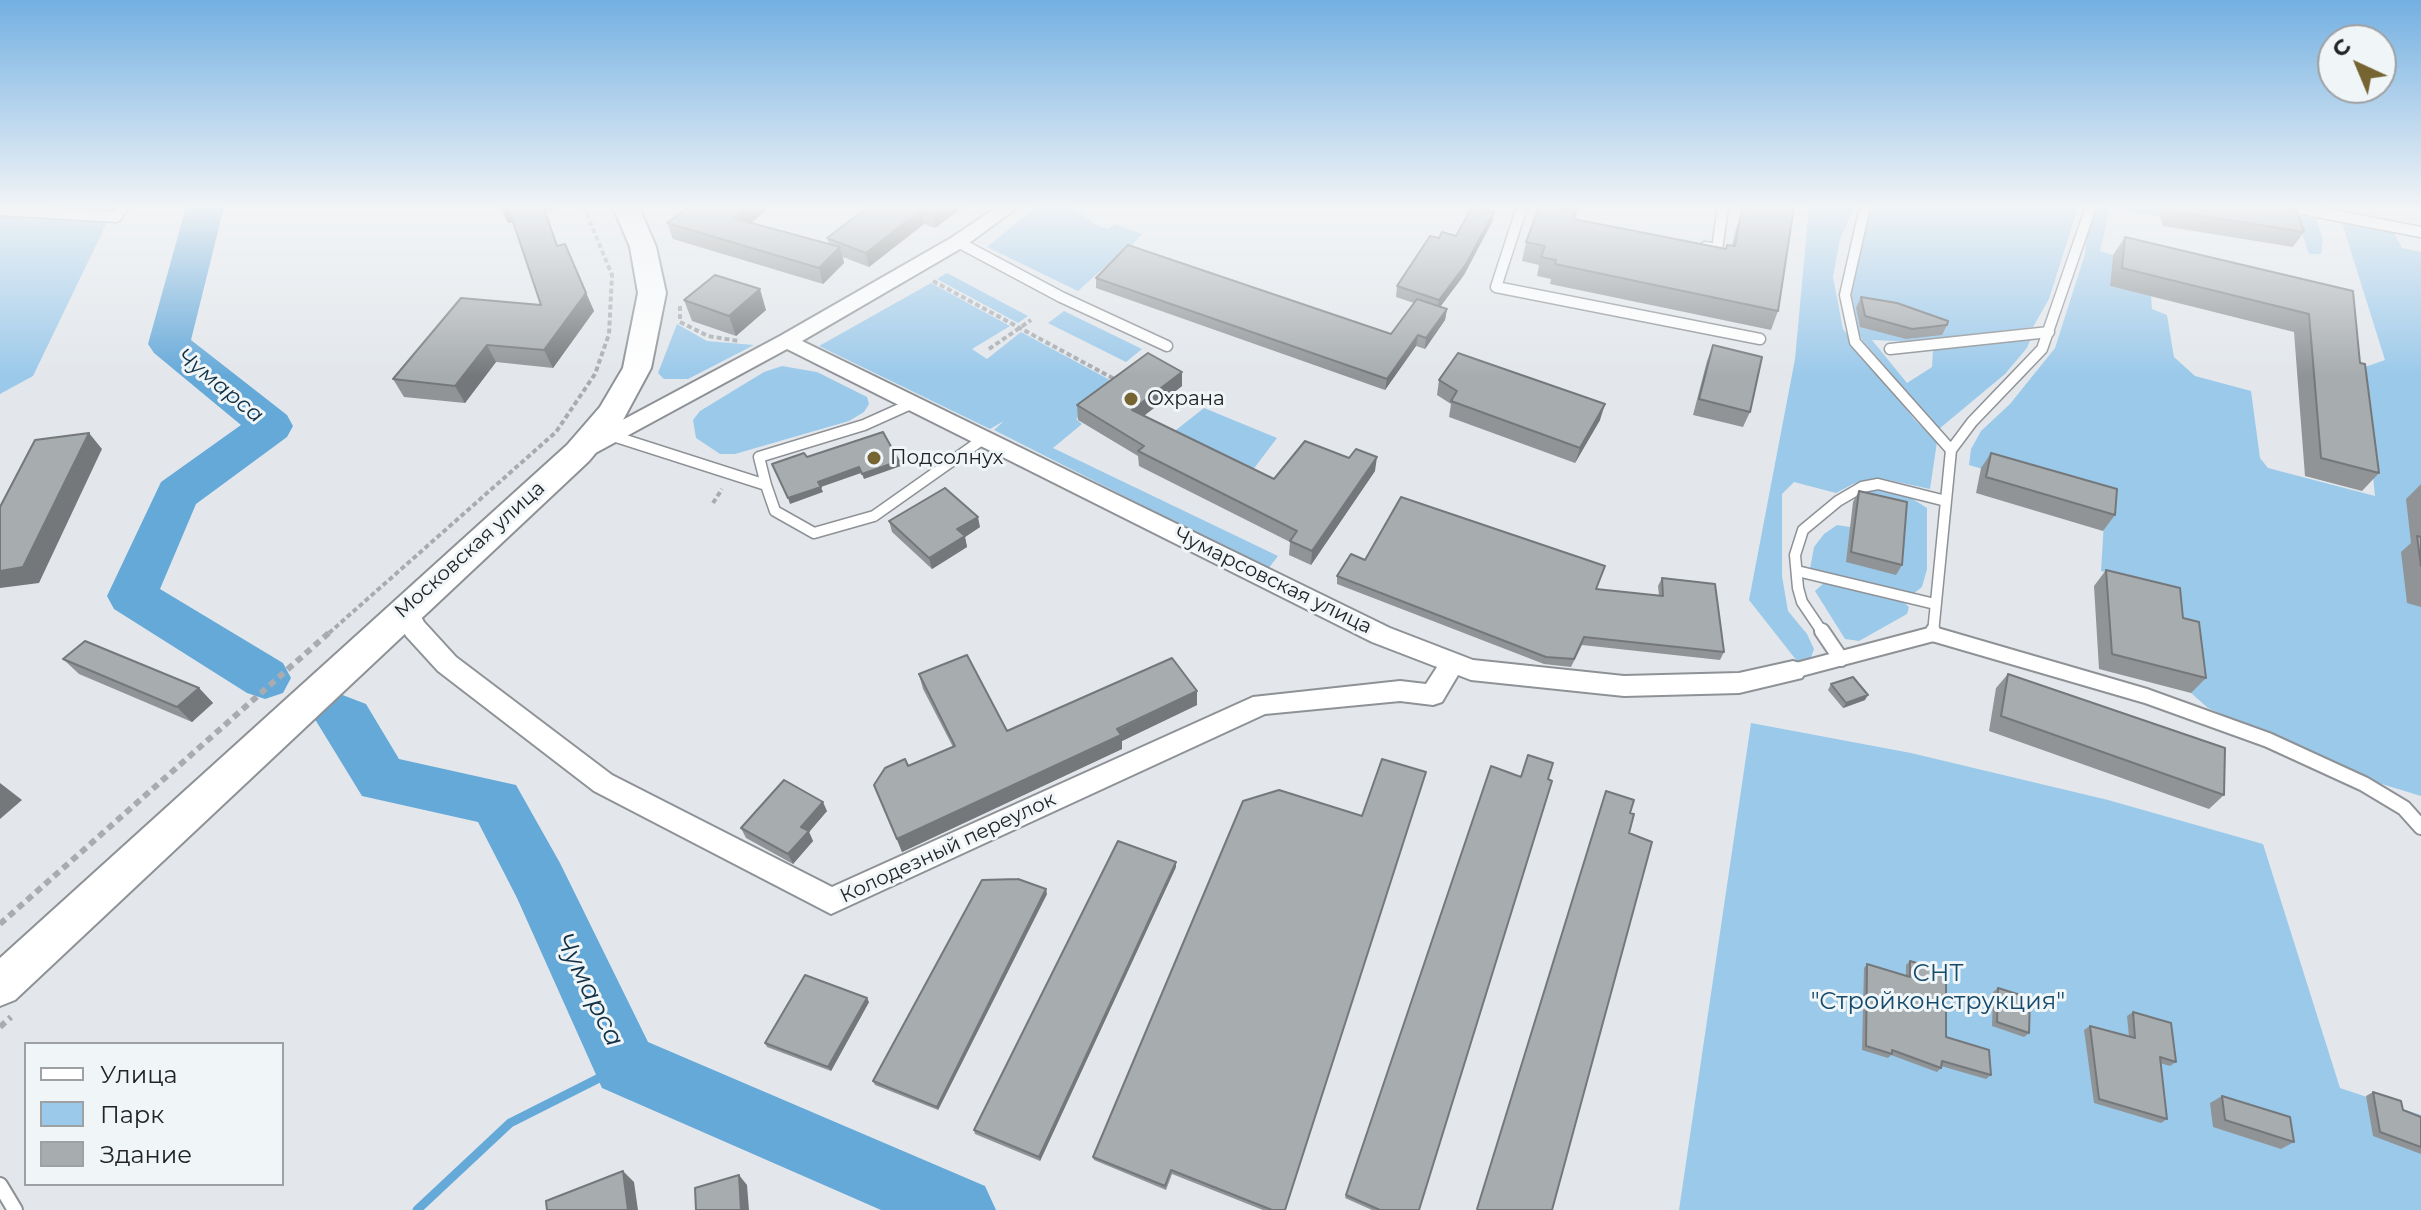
<!DOCTYPE html>
<meta charset="utf-8">
<style>
body{margin:0}
#map{position:relative;width:2421px;height:1210px;overflow:hidden;background:#e3e7eb;font-family:Montserrat,sans-serif}
canvas{display:block}
.legend{position:absolute;left:24px;top:1042px;width:260px;height:144px;box-sizing:border-box;background:#f0f5f8;border:2px solid #9ea1a4;margin:0;padding:10px 14px;list-style:none;font-size:24px;color:#222325}
.legend li{display:flex;align-items:center;gap:16px;height:40px}
.legend b{width:40px;border:2px solid #9ea1a4}
.north{position:absolute;left:2317px;top:24px;width:80px;height:80px;box-sizing:border-box;background:#f0f5f8;border:2px solid #9ea1a4;border-radius:50%;rotate:316deg;font-size:22px;font-weight:700;line-height:32px;text-align:center;color:#222325}
.north::after{content:'';display:block;margin:auto;width:28px;height:36px;background:#766432;clip-path:polygon(50% 0,100% 100%,50% 72%,0 100%)}
</style>
<div id="map">
<canvas width="2421" height="1210"></canvas>
<ul class="legend">
<li><b style="height:10px;background:#fff"></b>Улица</li>
<li><b style="height:22px;background:#9bc9ea"></b>Парк</li>
<li><b style="height:22px;background:#a7acaf"></b>Здание</li>
</ul>
<div class="north">С</div>
</div>
<script>
const g = document.querySelector('canvas').getContext('2d');
g.lineJoin = 'round';
function fill(path, color) { g.fillStyle = color; g.fill(path, 'evenodd'); }
const poly = rows => new Path2D(rows.map(r => 'M' + r).join(''));
function strokePath(path, color, width, dash) { g.strokeStyle = color; g.lineWidth = width; g.lineCap = dash ? 'butt' : 'round'; g.setLineDash(dash || []); g.stroke(path); }
function label(font, color, halo, rows, align = 'center') {
  g.font = font + ' Montserrat,sans-serif'; g.lineWidth = 6; g.setLineDash([]); g.textBaseline = 'middle'; g.strokeStyle = halo; g.fillStyle = color; for (const [text, x, y, turn = 0] of rows) {
    g.save(); g.translate(x, y); g.rotate((+turn || 0) * Math.PI / 180); g.textAlign = isNaN(turn) ? turn : align; if (halo) g.strokeText(text, 0, 0); g.fillText(text, 0, 0); g.restore();
  }
}
fill(poly([
 [0,207,120,207,112,212,33,376,0,394],
 [1036,207,1071,207,1098,226,1108,229,1115,224,1142,234,1132,245,1141,248,1132,257,1119,254,1078,291,987,247],
 [1809,207,1854,207,1840,239,1833,277,1843,329,1914,419,1937,442,1930,489,1879,478,1853,484,1836,493,1794,482,1782,494,1782,576,1788,611,1807,634,1814,649,1810,660,1797,661,1749,600,1795,359],
 [1866,207,2078,207,2049,299,2033,327,1921,342,1872,340,1907,383,1932,367,1933,349,2031,338,2027,348,2005,374,1939,429,1863,341,1853,323,1848,300],
 [2102,207,2157,207,2159,216,2110,208,2100,251,2113,255,2110,286,2151,296,2152,309,2167,315,2174,357,2195,376,2251,391,2260,458,2268,468,2375,496,2362,368,2385,360,2342,223,2393,231,2402,248,2421,252,2421,796,2375,782,2208,708,2191,693,2125,578,2101,571,2105,505,1969,465,1971,449,1981,431,2010,404,2055,348,2085,254,2087,232,2093,216],
 [2253,207,2316,219,2323,240,2321,254,2309,254,2298,221],
 [947,273,1028,316,1018,323,937,279],
 [931,283,1010,326,972,349,987,359,1021,332,1121,386,1076,419,1082,424,1053,448,1278,556,1268,569,994,430,1004,421,990,429,819,346],
 [1064,311,1142,349,1126,362,1048,323],
 [677,324,707,341,754,345,688,379,664,379,658,373],
 [782,366,817,372,867,397,869,404,864,412,849,421,735,454,720,454,696,438,693,420,700,411,764,372],
 [1204,408,1277,438,1252,471,1171,434],
 [1880,489,1908,496,1927,508,1927,569,1922,587,1913,594,1810,569,1814,547,1824,534,1837,525,1850,527,1859,494],
 [1824,583,1901,600,1909,607,1907,614,1859,641,1845,639,1815,591],
 [1751,723,1911,753,2108,800,2263,844,2340,1088,2421,1115,2421,1210,1679,1210]
]), '#9bc9ea');
strokePath(poly([
 [417,1210,510,1123,625,1065]
]), '#65a9d9', 9);
fill(poly([
 [186,207,224,207,191,340,287,415,293,426,287,437,196,504,160,589,283,663,291,678,283,693,265,699,247,693,114,609,107,596,161,482,241,425,154,353,148,344,186,207],
 [340,694,366,704,399,759,516,785,560,863,648,1042,985,1186,996,1210,881,1210,602,1088,517,898,478,822,362,796,313,716,321,700,340,694]
]), '#65a9d9');
const laneFar1 = poly([
 [1522,207,1496,287,1760,339],
 [1865,207,1845,295,1855,342,1951,450],
 [2292,207,2421,232],
 [0,210,116,217,123,207],
 [958,242,1061,297,1167,346],
 [1705,247,1717,249,1723,207],
 [1890,349,2049,332],
 [613,436,766,485,775,511,814,533,874,516,986,437],
 [766,485,759,457,864,425,913,403],
 [1797,571,1935,604],
 [1823,633,1802,602,1798,588,1795,555,1803,530,1838,501,1862,487,1878,484,1946,501],
 [1933,633,1951,450,1972,422,2042,349,2091,207]
]);
const lane = poly([
 [1822,631,1841,659],
 [1933,634,2146,696,2268,740,2364,784,2404,808,2421,827],
 [1793,671,1933,634,1933,631],
 [0,1185,15,1210]
]);
const street = poly([
 [997,207,1018,207,965,246,802,341,1390,628,1473,660,1624,676,1739,673,1793,661,1802,664,1806,671,1802,678,1739,693,1624,696,1471,680,1458,675,1442,702,1433,705,1400,701,1265,714,831,914,594,791,438,671,406,636,392,610,395,603,404,601,413,603,424,622,456,657,612,775,832,887,1253,697,1400,681,1426,684,1437,667,1372,642,787,349,588,457,580,459,569,452,572,447,780,336,951,238,997,207]
]);
const secondary = poly([
 [613,207,639,207,656,247,666,293,651,368,623,420,589,461,15,1000,0,1006,0,958,567,445,600,407,623,368,638,293,630,247,613,207]
]);
strokePath(laneFar1, '#8e9296', 13);
strokePath(lane, '#8e9296', 18);
strokePath(street, '#8e9296', 4);
strokePath(secondary, '#8e9296', 4);
strokePath(poly([
 [933,281,1118,381],
 [680,306,680,322,708,336,739,341],
 [989,349,1031,320],
 [713,503,722,489],
 [329,633,556,432,595,374,609,334,612,275,584,207]
]), '#a8abaf', 4, [5, 3]);
strokePath(poly([
 [0,924,331,631],
 [0,1027,11,1017]
]), '#a8abaf', 6, [7, 5]);
strokePath(laneFar1, '#fff', 10);
strokePath(lane, '#fff', 14);
fill(street, '#fff');
fill(secondary, '#fff');
fill(poly([
 [500,207,553,207,554,210,546,212,558,246,565,244,594,311,553,368,496,362,465,403,404,397,393,379,541,305,513,222,508,223],
 [688,207,770,207,751,223,829,244,827,238,868,207,963,207,935,228,924,224,869,267,843,257,844,263,823,284,673,239,667,223],
 [1539,207,1579,207,1574,219,1726,249,1732,246,1736,228,1744,207,1794,207,1778,311,1771,330,1550,284,1551,279,1537,276,1539,265,1522,261,1526,242],
 [2158,207,2285,207,2304,232,2293,247,2163,226],
 [1494,212,1492,222,1464,275,1440,307,1447,309,1445,320,1425,349,1416,346,1385,390,1096,288,1096,278,1391,334,1414,303,1396,297,1397,286,1439,238,1456,236],
 [2125,237,2353,291,2360,363,2379,473,2362,491,2305,476,2294,332,2110,286,2113,255],
 [1861,297,1947,325,1942,335,1906,339,1860,327,1856,308],
 [684,300,766,310,736,336,692,321],
 [1713,345,1750,412,1743,427,1693,415,1707,361],
 [1439,380,1600,420,1575,463,1449,417,1451,404,1437,395],
 [1182,386,1144,416,1274,479,1375,471,1311,565,1289,555,1290,542,1139,466,1138,456,1078,420,1077,405],
 [1991,453,2115,515,2103,531,1976,493,1981,468],
 [2421,484,2421,607,2407,603,2401,552,2411,543,2406,499],
 [1859,491,1902,565,1896,575,1846,562,1853,502],
 [889,521,980,527,965,537,967,547,932,569,892,532],
 [1365,560,1597,589,1659,596,1658,586,1662,578,1724,652,1720,660,1582,645,1571,667,1544,664,1337,584,1337,576],
 [2106,570,2206,678,2191,693,2099,669,2094,586],
 [63,659,199,688,213,703,192,722,79,674],
 [919,674,1007,731,1197,691,1197,705,1122,741,1122,749,902,852,874,785,908,766,953,747,923,689],
 [2008,674,2224,795,2209,809,1989,731,1996,688],
 [1831,684,1865,700,1843,708,1828,690],
 [1491,766,1521,777,1548,779,1419,1210,1372,1210,1345,1198],
 [1279,790,1286,1210,1263,1210,1172,1174,1166,1190,1094,1160,1093,1157],
 [827,811,809,832,813,841,793,864,746,838,741,828],
 [1176,867,1040,1161,975,1134,974,1130],
 [1047,894,938,1110,875,1085,873,1081],
 [1910,961,1946,1037,1991,1075,1986,1079,1941,1066,1941,1068,1937,1072,1891,1055,1888,1058,1862,1050,1864,968,1867,964,1906,976,1906,965],
 [1998,988,2029,1033,2024,1037,1992,1026,1993,992],
 [869,1002,831,1071,767,1047,765,1043],
 [2133,1012,2176,1062,2170,1066,2160,1063,2167,1119,2161,1123,2094,1103,2084,1030,2090,1026,2129,1037,2127,1016],
 [2373,1092,2403,1110,2421,1117,2421,1154,2373,1136,2366,1096],
 [2222,1096,2294,1142,2281,1149,2213,1127,2210,1103]
]), '#909496');
fill(poly([
 [500,207,508,207,515,222,508,223],
 [543,207,553,207,554,210,546,212,564,264,557,246],
 [747,207,770,207,738,234,733,218],
 [942,207,963,207,935,228,933,214],
 [921,210,924,224,869,267,866,253],
 [1494,212,1492,222,1464,275,1437,311,1439,300],
 [840,247,844,263,823,284,819,268],
 [760,289,766,310,736,336,729,316],
 [586,293,594,311,553,368,544,350],
 [1447,309,1445,320,1425,349,1426,338],
 [1418,335,1416,346,1385,390,1387,379],
 [487,345,496,362,465,403,455,386],
 [1182,372,1182,386,1133,424,1132,410],
 [1605,404,1600,420,1575,463,1580,448],
 [89,433,102,449,39,583,0,588,0,571],
 [1377,457,1375,471,1311,565,1312,551],
 [899,461,901,466,864,479,862,474],
 [859,467,861,473,821,487,823,492,790,504,788,498,818,482],
 [978,517,980,527,965,537,967,547,932,569,929,558,957,529],
 [199,688,213,703,192,722,177,707],
 [1197,691,1197,705,1122,741,1122,749,902,852,897,839],
 [1868,695,1865,700,1843,708,1846,703],
 [0,783,22,800,0,819],
 [823,802,827,811,809,832,813,841,793,864,788,854,801,827],
 [1176,862,1176,867,1040,1161,1039,1157],
 [1046,889,1047,894,938,1110,937,1107],
 [867,998,869,1002,831,1071,828,1067],
 [623,1171,634,1182,638,1210,628,1210],
 [739,1175,747,1185,749,1210,741,1210]
]), '#75787a');
const building = poly([
 [508,207,543,207,557,246,565,244,586,293,544,350,487,345,455,386,393,379,461,298,541,305,508,207],
 [688,207,747,207,733,218,840,247,819,268,667,223,688,207],
 [868,207,942,207,933,214,921,210,866,253,827,238,868,207],
 [1472,207,1494,212,1466,264,1439,300,1397,286,1430,236,1439,238,1442,232,1456,236,1472,207],
 [1539,207,1552,207,1576,211,1574,219,1726,249,1727,245,1735,246,1742,208,1748,209,1749,207,1794,207,1778,311,1555,264,1556,260,1541,257,1545,246,1526,242,1539,207],
 [2172,207,2285,207,2296,209,2304,232,2173,211,2172,207],
 [2125,237,2353,291,2360,363,2365,364,2379,473,2321,458,2309,314,2122,268,2125,237],
 [1128,245,1391,334,1417,299,1447,309,1426,338,1418,335,1387,379,1096,278,1128,245],
 [715,275,760,289,729,316,684,300,715,275],
 [1861,297,1897,303,1948,321,1947,325,1912,329,1865,316,1861,297],
 [1713,345,1762,357,1750,412,1699,399,1713,345],
 [1148,353,1182,372,1132,410,1274,479,1305,441,1349,458,1356,449,1377,457,1312,551,1290,541,1297,531,1138,451,1144,446,1077,405,1148,353],
 [1458,353,1605,404,1580,448,1451,401,1457,391,1439,380,1458,353],
 [883,432,899,461,862,474,859,467,818,482,821,487,788,498,772,464,804,453,807,457,883,432],
 [89,433,23,567,0,571,0,507,35,440,89,433],
 [1991,453,2117,489,2115,515,1986,477,1991,453],
 [945,488,978,517,957,529,965,536,929,558,889,521,945,488],
 [1859,491,1907,502,1902,565,1851,552,1859,491],
 [1401,497,1605,566,1596,589,1663,596,1662,578,1715,584,1724,652,1584,637,1574,659,1546,657,1337,576,1351,554,1365,560,1401,497],
 [2417,536,2421,537,2421,566,2417,536],
 [2106,570,2180,588,2183,618,2199,622,2206,678,2112,654,2106,570],
 [85,641,199,688,177,707,63,659,85,641],
 [967,655,1007,731,1172,658,1197,691,1117,729,1121,735,897,839,874,785,885,768,905,759,908,766,955,746,919,674,967,655],
 [2008,674,2225,748,2224,795,2001,716,2008,674],
 [1853,677,1868,695,1846,703,1831,684,1853,677],
 [1528,755,1553,763,1548,779,1552,781,1419,1210,1380,1210,1346,1195,1491,766,1521,777,1528,755],
 [1382,759,1426,772,1285,1210,1272,1210,1171,1170,1165,1186,1093,1157,1243,801,1279,790,1362,816,1382,759],
 [784,780,823,802,801,827,809,831,788,854,741,828,784,780],
 [1606,791,1634,800,1630,813,1634,814,1629,833,1652,842,1552,1210,1478,1210,1477,1209,1606,791],
 [1118,841,1176,862,1039,1157,974,1130,1118,841],
 [1018,879,1046,889,937,1107,873,1081,982,880,1018,879],
 [1910,961,1946,972,1946,1037,1989,1050,1991,1075,1942,1061,1941,1068,1892,1050,1892,1054,1866,1046,1867,964,1910,977,1910,961],
 [805,975,867,998,828,1067,765,1043,805,975],
 [1998,988,2030,998,2029,1033,1997,1022,1998,988],
 [2133,1012,2171,1023,2176,1062,2160,1057,2167,1119,2099,1099,2090,1026,2135,1038,2133,1012],
 [2373,1092,2401,1101,2403,1110,2421,1117,2421,1147,2380,1132,2373,1092],
 [2222,1096,2290,1117,2294,1142,2225,1120,2222,1096],
 [623,1171,628,1210,547,1210,546,1201,623,1171],
 [739,1175,741,1210,696,1210,695,1188,739,1175]
]);
fill(building, '#a7acaf');
strokePath(building, '#75787a', 2);
const sky = g.createLinearGradient(0, 0, 0, 376);
sky.addColorStop(0, '#73b0e2');
sky.addColorStop(0.55, '#f2f4f6');
sky.addColorStop(1, '#f2f4f600');
g.fillStyle = sky;
g.fillRect(0, 0, 2421, 376);
for (const [x, y, r, color] of [
 [1131,399,8,"#766432"],
 [874,458,8,"#766432"]
]) { const dot = new Path2D(); dot.arc(x, y, r, 0, 2 * Math.PI); g.fillStyle = color; g.fill(dot); strokePath(dot, '#f0f5f8', 3); }
label('20px', '#222325', '#f0f5f8', [
 ["Охрана",1147,399],
 ["Подсолнух",890,458]
], 'left');
label('20px', '#222325', '#f0f5f8', [
 ["Московская улица",470,550,-42],
 ["Чумарсовская улица",1273,581,26],
 ["Колодезный переулок",948,848,-25]
]);
label('italic 22px', '#123145', '#f0f5f8', [
 ["Чумарса",220,386,39]
]);
label('24px', '#164a6a', '#f0f5f8', [
 ["СНТ",1938,974],
 ["\"Стройконструкция\"",1938,1002]
]);
label('italic 26px', '#123145', '#f0f5f8', [
 ["Чумарса",589,990,64]
]);
</script>
